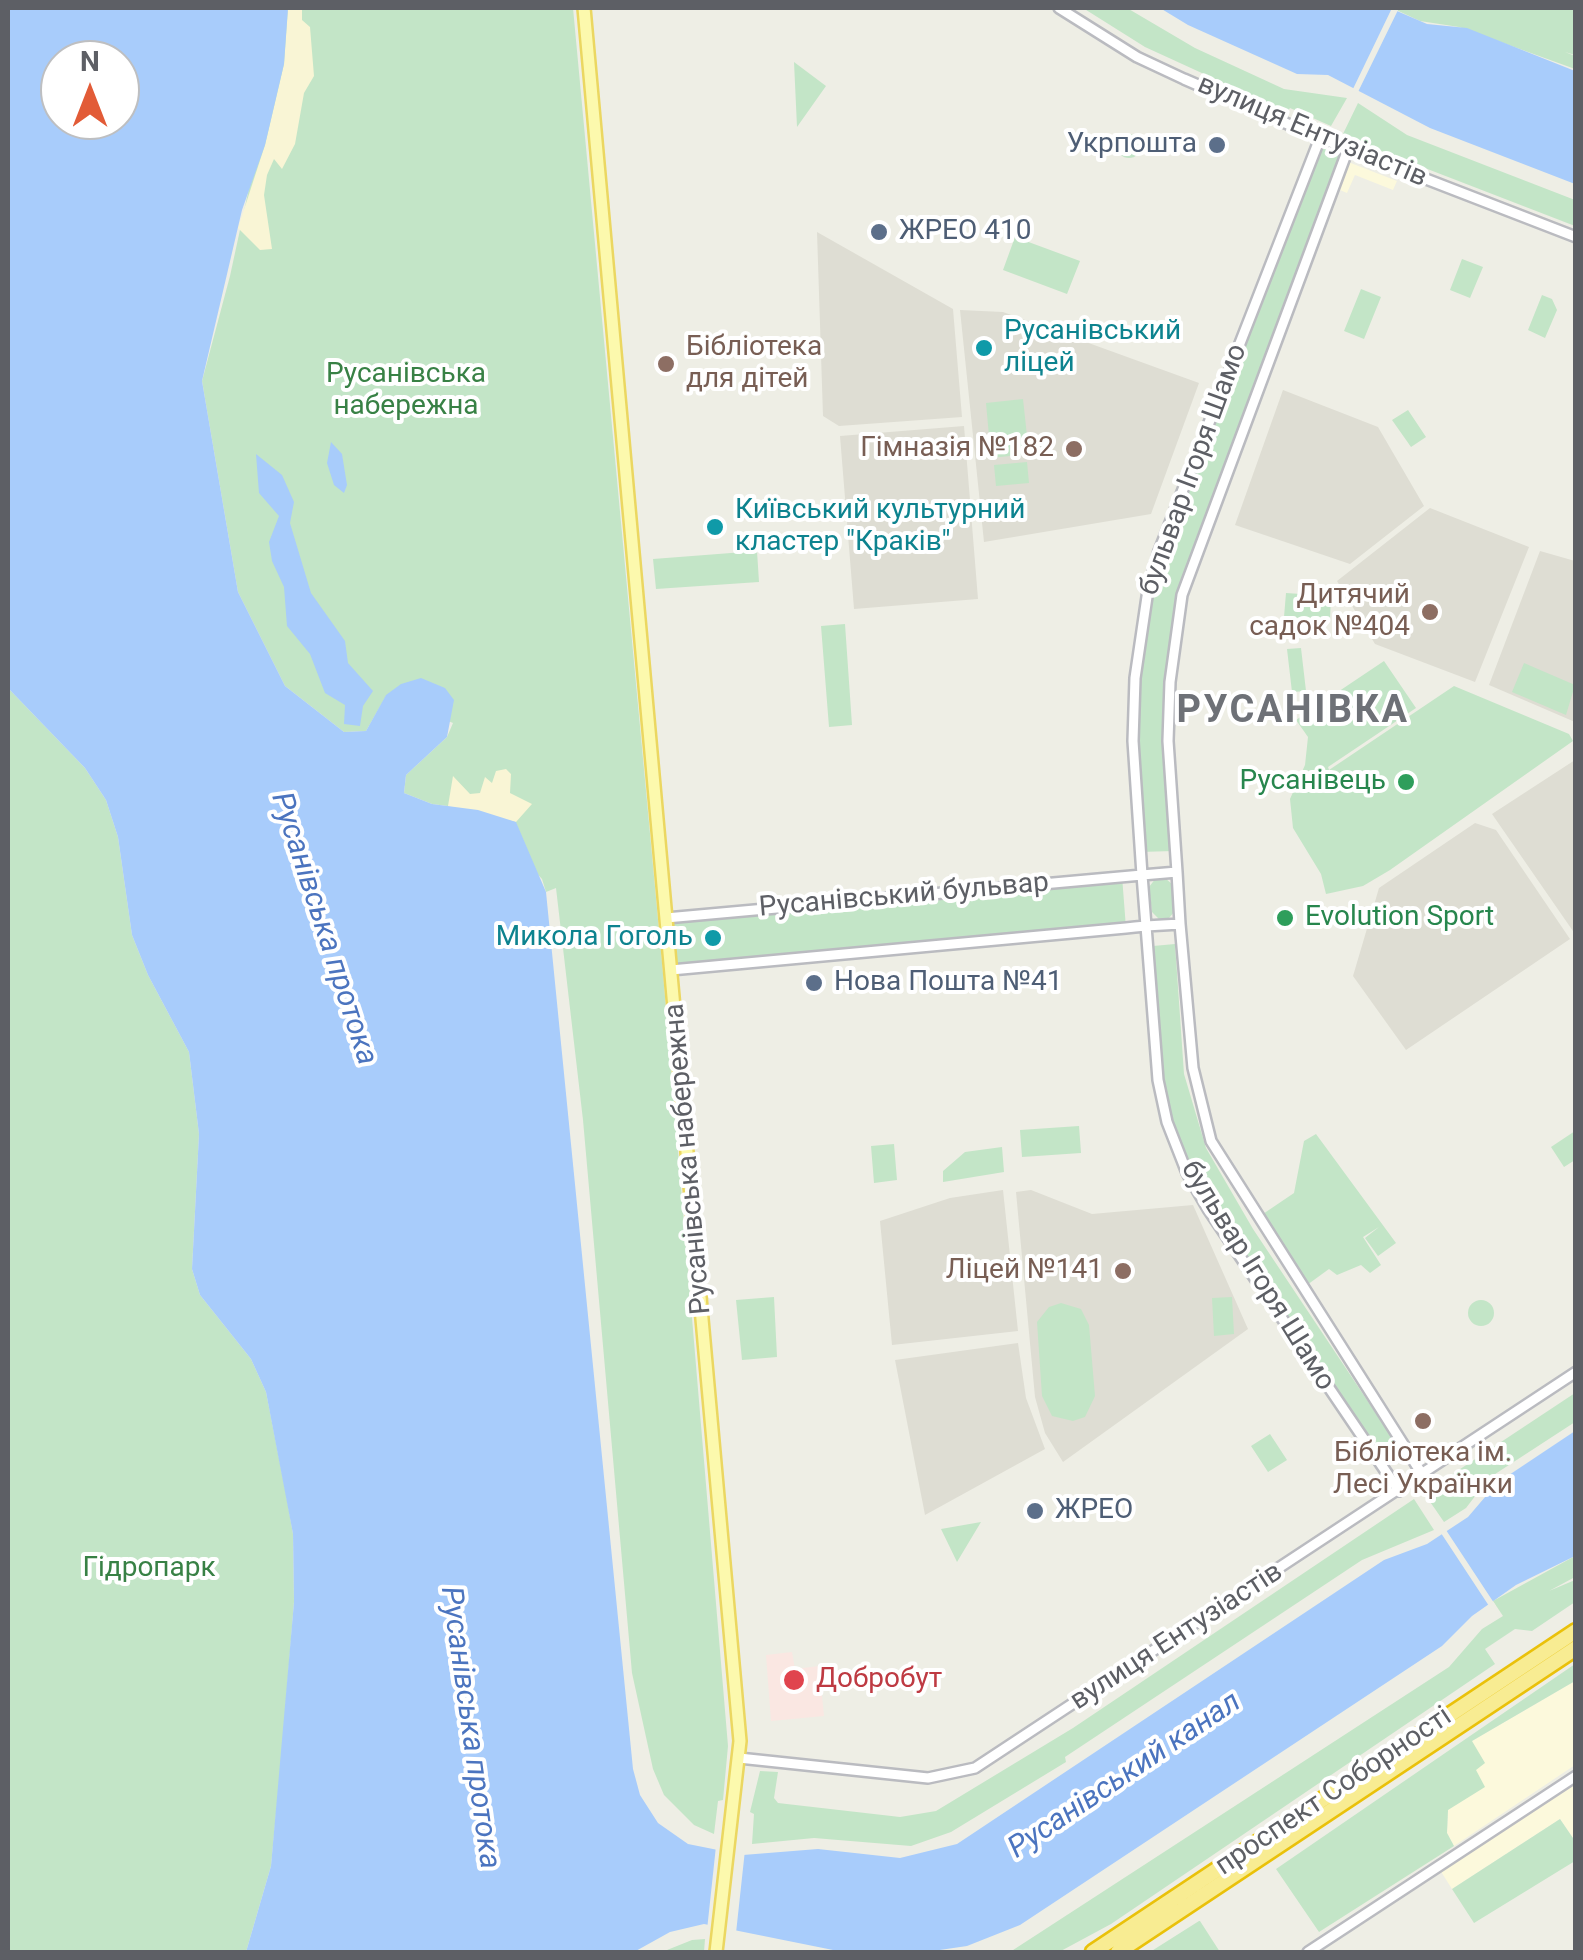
<!DOCTYPE html>
<meta charset="utf-8">
<style>
body{margin:0}
#map{position:relative;width:1583px;height:1960px;overflow:hidden;background:#eeeee5;font-family:Roboto,sans-serif}
canvas{display:block}
.frame{position:absolute;inset:0;border:10px solid #5d5f65;pointer-events:none}
.north{position:absolute;left:40px;top:40px;width:100px;height:100px;box-sizing:border-box;background:#fff;border:2px solid #bebfc1;border-radius:50%;rotate:0deg;font-size:28px;font-weight:700;line-height:40px;text-align:center;color:#5d5f65}
.north::after{content:'';display:block;margin:auto;width:35px;height:45px;background:#e25b37;clip-path:polygon(50% 0,100% 100%,50% 72%,0 100%)}
</style>
<div id="map">
<canvas width="1583" height="1960"></canvas>
<div class="frame"></div>
<div class="north">N</div>
</div>
<script>
const g = document.querySelector('canvas').getContext('2d');
g.lineJoin = 'round';
function fill(path, color) { g.fillStyle = color; g.fill(path, 'evenodd'); }
const poly = rows => new Path2D(rows.map(r => 'M' + r).join(''));
function strokePath(path, color, width, dash) { g.strokeStyle = color; g.lineWidth = width; g.lineCap = dash ? 'butt' : 'round'; g.setLineDash(dash || []); g.stroke(path); }
function label(font, color, halo, rows, align = 'center') {
  g.font = font + ' Roboto,sans-serif'; g.lineWidth = 8; g.setLineDash([]); g.textBaseline = 'middle'; g.strokeStyle = halo; g.fillStyle = color; for (const [text, x, y, turn = 0] of rows) {
    g.save(); g.translate(x, y); g.rotate((+turn || 0) * Math.PI / 180); g.textAlign = isNaN(turn) ? turn : align; if (halo) g.strokeText(text, 0, 0); g.fillText(text, 0, 0); g.restore();
  }
}
fill(poly([
 [1343,160,1397,181,1393,190,1355,175,1347,193,1333,187],
 [1575,1681,1575,1765,1454,1846,1447,1833,1448,1810,1476,1770,1472,1741],
 [1575,1781,1575,1841,1560,1819,1452,1889,1440,1870]
]), '#fcf9dc');
fill(poly([
 [817,232,953,309,962,417,839,426,823,416],
 [960,310,1003,312,1199,383,1151,514,984,542],
 [1283,390,1378,427,1424,506,1350,564,1235,525],
 [964,426,978,599,854,609,840,436],
 [1430,508,1529,547,1475,682,1375,644,1337,581],
 [1540,551,1575,561,1575,722,1489,685],
 [1575,760,1575,759,1575,934,1492,814],
 [1475,823,1496,830,1570,939,1406,1050,1353,976,1379,888],
 [1003,1190,1018,1331,892,1345,880,1221,950,1198],
 [1031,1190,1092,1214,1193,1205,1248,1329,1063,1462,1045,1433,1035,1397,1016,1192],
 [1018,1343,1026,1398,1045,1449,925,1515,895,1360]
]), '#deddd3');
fill(poly([
 [792,1652,795,1669,819,1666,824,1716,771,1721,766,1655]
]), '#fae7e2');
fill(poly([
 [288,8,573,8,663,973,728,1746,723,1800,718,1801,714,1834,694,1825,664,1795,653,1769,632,1673,583,1120,556,888,546,892,542,879,478,810,432,804,404,793,406,775,447,737,453,723,386,696,366,731,344,732,285,686,238,592,202,381,230,276],
 [1083,8,1127,8,1195,48,1284,89,1347,98,1331,126,1290,108,1287,112,1145,47],
 [1392,8,1575,8,1575,55,1565,52,1575,56,1575,69,1459,27,1420,21],
 [794,62,826,86,797,127],
 [1358,103,1407,135,1575,200,1575,226,1342,136],
 '1117 146a12 12 0 1 1 24 0a12 12 0 1 1-24 0Z',
 [1320,138,1348,149,1182,595,1170,682,1173,851,1140,852,1135,678,1148,590],
 [1015,237,1080,261,1067,294,1003,270],
 [1462,259,1483,267,1470,298,1450,290],
 [1361,289,1381,297,1364,339,1344,331],
 [1542,295,1552,299,1557,310,1545,338,1528,330],
 [1023,399,1029,454,991,458,986,403],
 [1408,410,1426,437,1411,447,1392,420],
 [1027,462,1029,483,996,486,994,465],
 [757,551,759,582,656,589,653,559],
 [1286,593,1331,596,1330,620,1284,617],
 [845,624,852,725,829,727,821,626],
 [1301,648,1306,691,1292,692,1287,649],
 [1384,661,1416,708,1328,767,1329,770,1454,686,1569,734,1573,741,1390,870,1363,886,1326,894,1321,874,1293,828,1290,799,1305,765,1308,737,1296,720],
 [1524,663,1575,685,1566,715,1512,692],
 [8,688,85,768,106,800,118,837,132,935,148,975,189,1052,199,1134,192,1269,200,1295,251,1359,266,1392,286,1494,293,1534,294,1602,282,1751,271,1866,246,1952,8,1952],
 [1122,876,1126,928,671,970,666,918],
 [1156,878,1165,878,1173,885,1175,911,1169,918,1159,919,1152,912,1149,887],
 [1175,944,1184,1074,1206,1148,1253,1229,1403,1454,1387,1466,1191,1170,1172,1121,1163,1079,1153,946],
 [1079,1126,1081,1153,1022,1157,1020,1130],
 [1575,1131,1575,1160,1564,1167,1551,1147],
 [1316,1134,1396,1243,1378,1256,1365,1238,1379,1227,1363,1237,1381,1265,1370,1273,1361,1265,1337,1275,1329,1269,1307,1285,1260,1216,1294,1193,1304,1141],
 [894,1144,897,1180,874,1183,871,1146],
 [1002,1147,1004,1172,943,1182,943,1171,965,1152],
 [774,1297,777,1357,742,1360,736,1300],
 [1232,1297,1234,1334,1214,1336,1212,1298],
 '1468 1313a13 13 0 1 1 26 0a13 13 0 1 1-26 0Z',
 [1061,1303,1081,1309,1089,1325,1095,1396,1085,1417,1073,1421,1052,1416,1042,1396,1037,1322,1049,1307],
 [1575,1393,1575,1422,1489,1478,1466,1508,1444,1522,1424,1493],
 [1270,1434,1287,1460,1268,1472,1251,1446],
 [1414,1499,1434,1530,1362,1560,1065,1757,1066,1762,951,1832,911,1846,814,1838,752,1844,754,1814,750,1812,760,1771,778,1772,774,1798,778,1803,900,1817,936,1811,1073,1728],
 [981,1522,957,1562,941,1529],
 [1575,1556,1575,1577,1549,1591,1575,1580,1575,1602,1532,1631,1515,1629,1485,1649,1495,1664,1111,1924,1059,1952,1010,1952,1449,1667,1482,1629,1503,1616,1493,1601],
 [1575,1664,1575,1681,1472,1741,1485,1763,1476,1770,1485,1787,1448,1810,1447,1833,1454,1846,1319,1932,1276,1869],
 [1560,1819,1575,1841,1575,1861,1474,1923,1452,1889],
 [1200,1921,1220,1952,1150,1952,1199,1921],
 [705,1939,704,1952,662,1952,692,1940]
]), '#c3e5c7');
fill(poly([
 [288,8,302,8,302,20,310,27,314,76,304,93,295,144,282,169,274,159,267,175,264,195,272,249,260,250,238,228,265,145,284,64],
 [506,769,511,774,510,793,532,804,516,822,448,806,453,776,470,794,480,793,485,777,492,783,496,771]
]), '#f9f5d5');
fill(poly([
 [8,8,288,8,284,64,265,145,242,210,202,381,238,592,285,686,344,732,366,731,386,695,401,684,421,678,445,688,454,700,447,737,406,775,404,793,432,804,478,810,516,822,546,892,633,1769,640,1795,658,1823,688,1844,743,1855,818,1849,900,1858,957,1844,1384,1560,1427,1544,1468,1517,1497,1483,1575,1431,1575,1556,1516,1585,1472,1616,1442,1646,1020,1925,967,1946,926,1952,843,1952,704,1924,670,1932,634,1952,246,1952,271,1866,294,1602,293,1534,266,1392,251,1359,200,1295,192,1269,199,1134,189,1052,148,975,132,935,118,837,106,800,85,768,8,688],
 [60,60,120,60,120,120,60,120],
 [1160,8,1390,8,1427,24,1467,28,1575,71,1575,184,1430,128,1328,75,1297,74,1188,25],
 [331,442,342,454,347,485,344,493,334,485,327,463],
 [256,454,282,475,294,502,290,523,311,593,345,641,348,663,373,691,363,706,360,726,344,724,345,705,325,693,310,654,287,626,284,587,272,561,269,542,279,516,259,493]
]), '#a8ccfb');
fill(poly([
 [1392,8,1399,8,1357,94,1352,91],
 [1444,1527,1496,1606,1491,1609,1439,1530],
 [716,1846,745,1850,736,1933,707,1930]
]), '#eeeee5');
const minor = poly([
 [1059,8,1137,57,1184,79,1320,138,1576,237],
 [1177,872,1168,741,1170,682,1182,595,1348,149],
 [666,918,1142,875,1133,741,1135,678,1148,590,1159,551,1320,138],
 [1180,924,1193,1068,1211,1141,1422,1474],
 [671,970,1126,928,1135,927,1146,926,1180,924,1177,872,1142,875,1146,926,1155,1041,1158,1080,1167,1122,1187,1173,1208,1209,1399,1491],
 [739,1758,928,1778,975,1768,1576,1372],
 [1308,1952,1576,1776]
]);
const major = poly([
 [584,8,740,1741,716,1952]
]);
const highway = poly([
 [1093,1952,1576,1631],
 [1118,1952,1576,1648]
]);
strokePath(minor, '#babbc0', 14);
strokePath(major, '#ebd761', 16);
strokePath(highway, '#eac10a', 19);
strokePath(minor, '#fff', 9);
strokePath(major, '#fcf9ad', 11);
strokePath(highway, '#f8ec92', 14);
for (const [x, y, r, color] of [
 [1217,145,10,"#5c6f8a"],
 [879,232,10,"#5c6f8a"],
 [984,348,10,"#0f9aa8"],
 [666,364,10,"#8d6e63"],
 [1074,449,10,"#8d6e63"],
 [715,527,10,"#0f9aa8"],
 [1430,612,10,"#8d6e63"],
 [1406,782,10,"#2e9e5b"],
 [1285,918,10,"#2e9e5b"],
 [713,938,10,"#0f9aa8"],
 [814,983,10,"#5c6f8a"],
 [1123,1271,10,"#8d6e63"],
 [1423,1421,10,"#8d6e63"],
 [1035,1511,10,"#5c6f8a"],
 [794,1680,12,"#e0444e"]
]) { const dot = new Path2D(); dot.arc(x, y, r, 0, 2 * Math.PI); g.fillStyle = color; g.fill(dot); strokePath(dot, '#fff', 4); }
label('28px', '#5d5f65', '#fff', [
 ["вулиця Ентузіастів",1312,132,23],
 ["бульвар Ігоря Шамо",1194,470,-70],
 ["Русанівський бульвар",904,896,-5],
 ["Русанівська набережна",689,1159,-95],
 ["бульвар Ігоря Шамо",1257,1276,58],
 ["вулиця Ентузіастів",1177,1637,-33],
 ["проспект Соборності",1334,1792,-34]
]);
label('28px', '#4e5e75', '#fff', [
 ["Укрпошта",1197,145,"right"],
 ["ЖРЕО 410",899,232],
 ["Нова Пошта №41",834,983],
 ["ЖРЕО",1055,1511]
], 'left');
label('28px', '#0d838f', '#fff', [
 ["Русанівський",1004,332],
 ["ліцей",1004,364],
 ["Київський культурний",735,511],
 ["кластер \"Краків\"",735,543],
 ["Микола Гоголь",693,938,"right"]
], 'left');
label('28px', '#785e54', '#fff', [
 ["Бібліотека",686,348,"left"],
 ["для дітей",686,380,"left"],
 ["Гімназія №182",1054,449],
 ["Дитячий",1410,596],
 ["садок №404",1410,628],
 ["Ліцей №141",1103,1271],
 ["Бібліотека ім.",1423,1454,"center"],
 ["Лесі Українки",1423,1486,"center"]
], 'right');
label('28px', '#388145', '#fff', [
 ["Русанівська",406,375],
 ["набережна",406,407],
 ["Гідропарк",149,1569]
]);
label('28px', '#27864d', '#fff', [
 ["Русанівець",1386,782],
 ["Evolution Sport",1305,918,"left"]
], 'right');
label('28px', '#be3a42', '#fff', [
 ["Добробут",816,1680]
], 'left');
label('italic 30px', '#4b74bf', '#fff', [
 ["Русанівська протока",323,929,72],
 ["Русанівська протока",469,1728,82],
 ["Русанівський канал",1125,1776,-34]
]);
g.letterSpacing = '2.5px';
label('bold 38px', '#6e7177', '#fff', [
 ["РУСАНІВКА",1293,712]
]);
g.letterSpacing = '0px';
</script>
